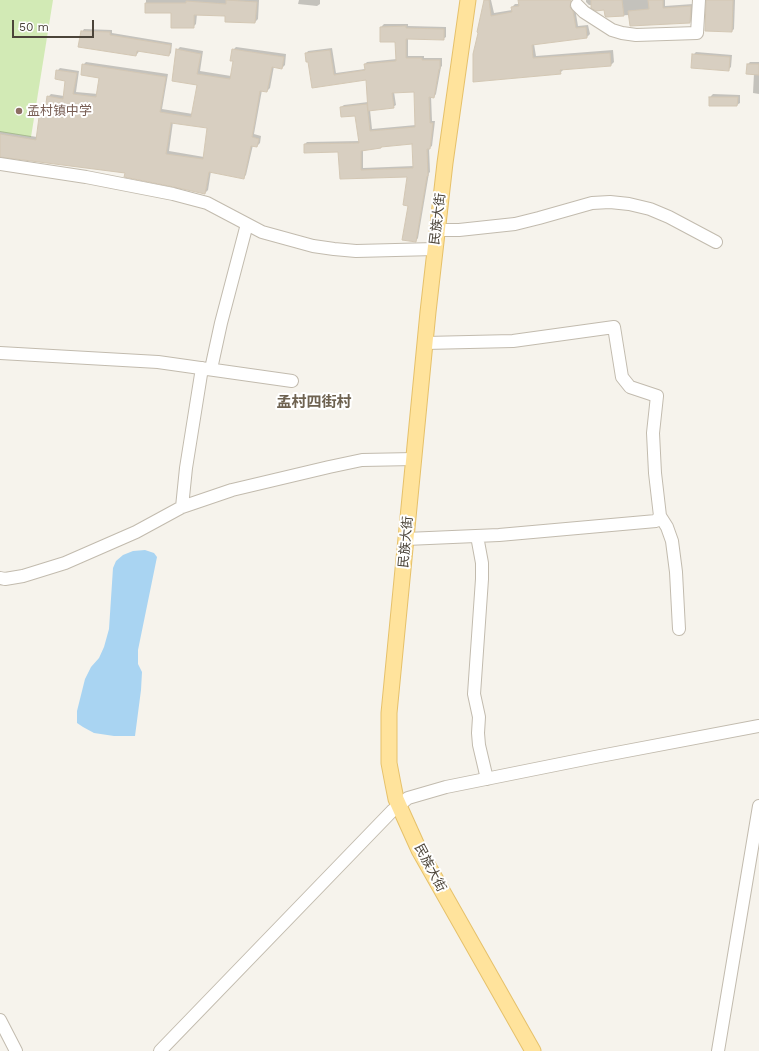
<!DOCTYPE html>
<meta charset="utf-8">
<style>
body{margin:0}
#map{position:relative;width:759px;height:1051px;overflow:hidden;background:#f6f3ec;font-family:"Work Sans",sans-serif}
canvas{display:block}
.scale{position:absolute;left:12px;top:20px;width:82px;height:18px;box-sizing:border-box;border:2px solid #4b4439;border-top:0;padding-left:5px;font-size:12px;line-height:14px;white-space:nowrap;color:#4b4439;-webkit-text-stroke:3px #fff;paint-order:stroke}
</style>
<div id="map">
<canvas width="759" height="1051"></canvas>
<div class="scale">50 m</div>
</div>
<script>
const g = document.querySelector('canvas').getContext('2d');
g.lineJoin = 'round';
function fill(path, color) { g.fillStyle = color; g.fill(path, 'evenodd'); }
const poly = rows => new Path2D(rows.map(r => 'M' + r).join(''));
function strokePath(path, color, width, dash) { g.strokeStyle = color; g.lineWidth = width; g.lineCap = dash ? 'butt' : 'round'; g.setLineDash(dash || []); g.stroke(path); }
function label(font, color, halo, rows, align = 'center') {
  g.font = font + ' "Work Sans","Noto Sans SC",sans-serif'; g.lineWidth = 4; g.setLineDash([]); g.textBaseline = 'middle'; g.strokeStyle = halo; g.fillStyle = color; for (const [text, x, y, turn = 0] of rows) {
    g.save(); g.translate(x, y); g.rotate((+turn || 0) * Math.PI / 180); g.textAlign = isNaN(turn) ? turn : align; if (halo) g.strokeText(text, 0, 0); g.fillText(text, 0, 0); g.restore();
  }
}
fill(poly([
 [0,0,53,0,31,137,0,132]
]), '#d2eab5');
fill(poly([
 [145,550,154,553,157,557,138,650,138,664,142,672,141,690,135,736,114,736,94,733,83,727,77,723,77,711,85,679,91,667,99,658,104,647,109,629,113,568,116,561,123,555,133,551]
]), '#a9d4f2');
fill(poly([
 [146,0,259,0,258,19,255,22,227,15,197,14,196,24,193,27,172,12,146,12],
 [299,0,320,0,320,4,317,6,298,4],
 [485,0,491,0,494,13,512,10,512,7,515,4,519,4,519,0,555,0,556,9,574,6,575,8,578,26,588,25,590,34,587,37,534,44,536,56,613,50,614,62,611,65,563,68,563,70,560,73,474,81],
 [586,0,665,0,665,6,693,4,693,19,690,22,630,15,606,16,605,9,592,5,589,5,586,2],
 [707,0,735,0,734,29,732,31],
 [384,24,408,24,408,26,446,27,446,37,443,39,408,38,408,56,424,56,424,58,442,58,442,66,441,67,436,94,434,97,431,96,432,121,435,121,432,146,429,148,430,172,429,173,418,238,416,241,409,205,408,176,341,178,339,151,305,144,307,142,360,141,356,115,341,107,344,105,368,102,367,79,313,86,309,61,306,54,308,51,332,48,336,73,365,69,365,64,367,62,397,59,396,41,381,41,381,27],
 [415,91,416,125,372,129,370,110,393,107,396,105,394,92],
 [413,143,414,166,363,168,363,149,381,148,382,146],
 [84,29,112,30,112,33,172,43,171,53,169,55,139,51,138,53,136,55,82,32],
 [180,47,203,51,200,71,231,76,234,60,233,50,236,47,286,54,285,65,282,68,274,66,270,88,267,91,262,90,254,134,261,136,260,143,257,146,253,145,246,175,243,178,211,171,208,190,205,193,126,173,0,156,0,131,37,137,40,117,43,114,45,115,48,97,51,94,64,96,67,80,57,71,60,68,79,71,76,92,98,94,100,77,83,65,86,62,168,74,162,109,193,114,198,84,177,50],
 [173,122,208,127,204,157,169,151],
 [696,52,732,55,731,67,728,70,693,55],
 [750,62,759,62,759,94,753,93,754,73,748,64],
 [713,94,740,95,740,103,737,105,710,105,710,97]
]), '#0003');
const building = poly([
 [226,0,257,2,255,23,225,22,225,16,194,15,194,28,171,28,171,13,145,13,145,3,186,3,186,1,226,4,226,0],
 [484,0,489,0,491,16,512,12,511,7,519,6,518,0,571,0,570,7,573,11,576,28,586,27,587,38,532,45,533,58,610,53,611,66,560,70,561,74,473,82,473,54,478,33,477,32,484,0],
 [591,0,622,0,624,16,606,17,605,16,604,10,596,11,591,8,591,0],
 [648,0,663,0,663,8,691,6,690,23,630,26,628,11,649,9,648,0],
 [706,0,733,0,732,32,705,31,706,0],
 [406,26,406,28,444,29,444,40,406,39,406,58,422,58,422,60,440,60,440,69,439,69,434,98,429,97,430,123,433,123,430,149,427,149,428,176,427,176,416,242,402,240,408,206,403,205,407,177,340,179,338,152,304,153,304,144,359,143,355,116,341,117,340,107,367,104,370,131,415,127,414,92,392,93,394,108,368,111,366,80,312,88,308,62,306,62,305,53,330,50,334,75,365,70,364,64,396,61,395,42,380,42,380,27,406,26],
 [412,144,413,168,361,170,361,151,381,148,381,147,412,144],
 [81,31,110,32,110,35,171,45,169,56,137,51,136,56,78,47,81,31],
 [176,49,201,54,197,74,230,79,233,61,230,61,232,49,284,57,282,69,272,67,267,92,260,91,252,137,259,139,257,147,251,146,244,179,209,172,205,194,174,187,124,177,125,173,0,157,0,134,36,140,39,117,44,118,47,96,63,99,65,81,55,79,56,70,77,73,73,94,96,97,99,78,81,75,82,64,134,72,166,77,160,112,191,117,197,85,172,81,176,49],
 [171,123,207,128,203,159,166,154,171,123],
 [692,54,730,57,729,71,691,68,692,54],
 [747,64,759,64,759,75,746,74,747,64],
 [709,97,738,97,737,106,709,106,709,97]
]);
fill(building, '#d8cfc1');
strokePath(building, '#d3c7b4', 1);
const minor = poly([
 [577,5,584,12,612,30,622,33,636,35,697,33,699,0],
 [0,164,86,177,173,194,207,203,262,232,313,246,334,249,356,251,435,249],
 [437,230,459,230,515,224,539,218,592,203,610,202,629,204,650,209,669,217,716,242],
 [0,353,158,362,292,381],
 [211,369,221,323,247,224],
 [182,507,186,468,202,368],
 [660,516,667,527,672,541,676,572,679,629],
 [477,536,482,563,482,579,474,694,479,717,478,733,479,745,487,779],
 [406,539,499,535,656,521,660,516,655,473,653,433,657,396,630,387,622,377,614,327,513,341,425,343],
 [0,578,5,579,23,576,65,563,136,532,182,507,232,490,329,467,362,460,414,459],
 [0,1020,16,1051],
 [160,1051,392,811,408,798,446,787,595,757,759,726],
 [718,1051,759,806]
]);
const major = poly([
 [468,0,445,163,428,312,389,713,389,763,393,784,396,799,419,850,533,1051]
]);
strokePath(minor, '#c2bbae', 14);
strokePath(major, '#e6c16a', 17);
strokePath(minor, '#fff', 12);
strokePath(major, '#ffe39c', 15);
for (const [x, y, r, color] of [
 [19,111,4,"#8d6e63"]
]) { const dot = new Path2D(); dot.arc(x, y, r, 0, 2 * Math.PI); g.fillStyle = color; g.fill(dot); strokePath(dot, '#fff', 1.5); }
label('13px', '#785e54', '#fff', [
 ["孟村镇中学",27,111]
], 'left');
label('13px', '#4b4439', '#fff', [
 ["民族大街",438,219,-83],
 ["民族大街",406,542,-85],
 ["民族大街",430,868,62]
]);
label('bold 15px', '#6e6250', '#fff', [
 ["孟村四街村",314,403]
]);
</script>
